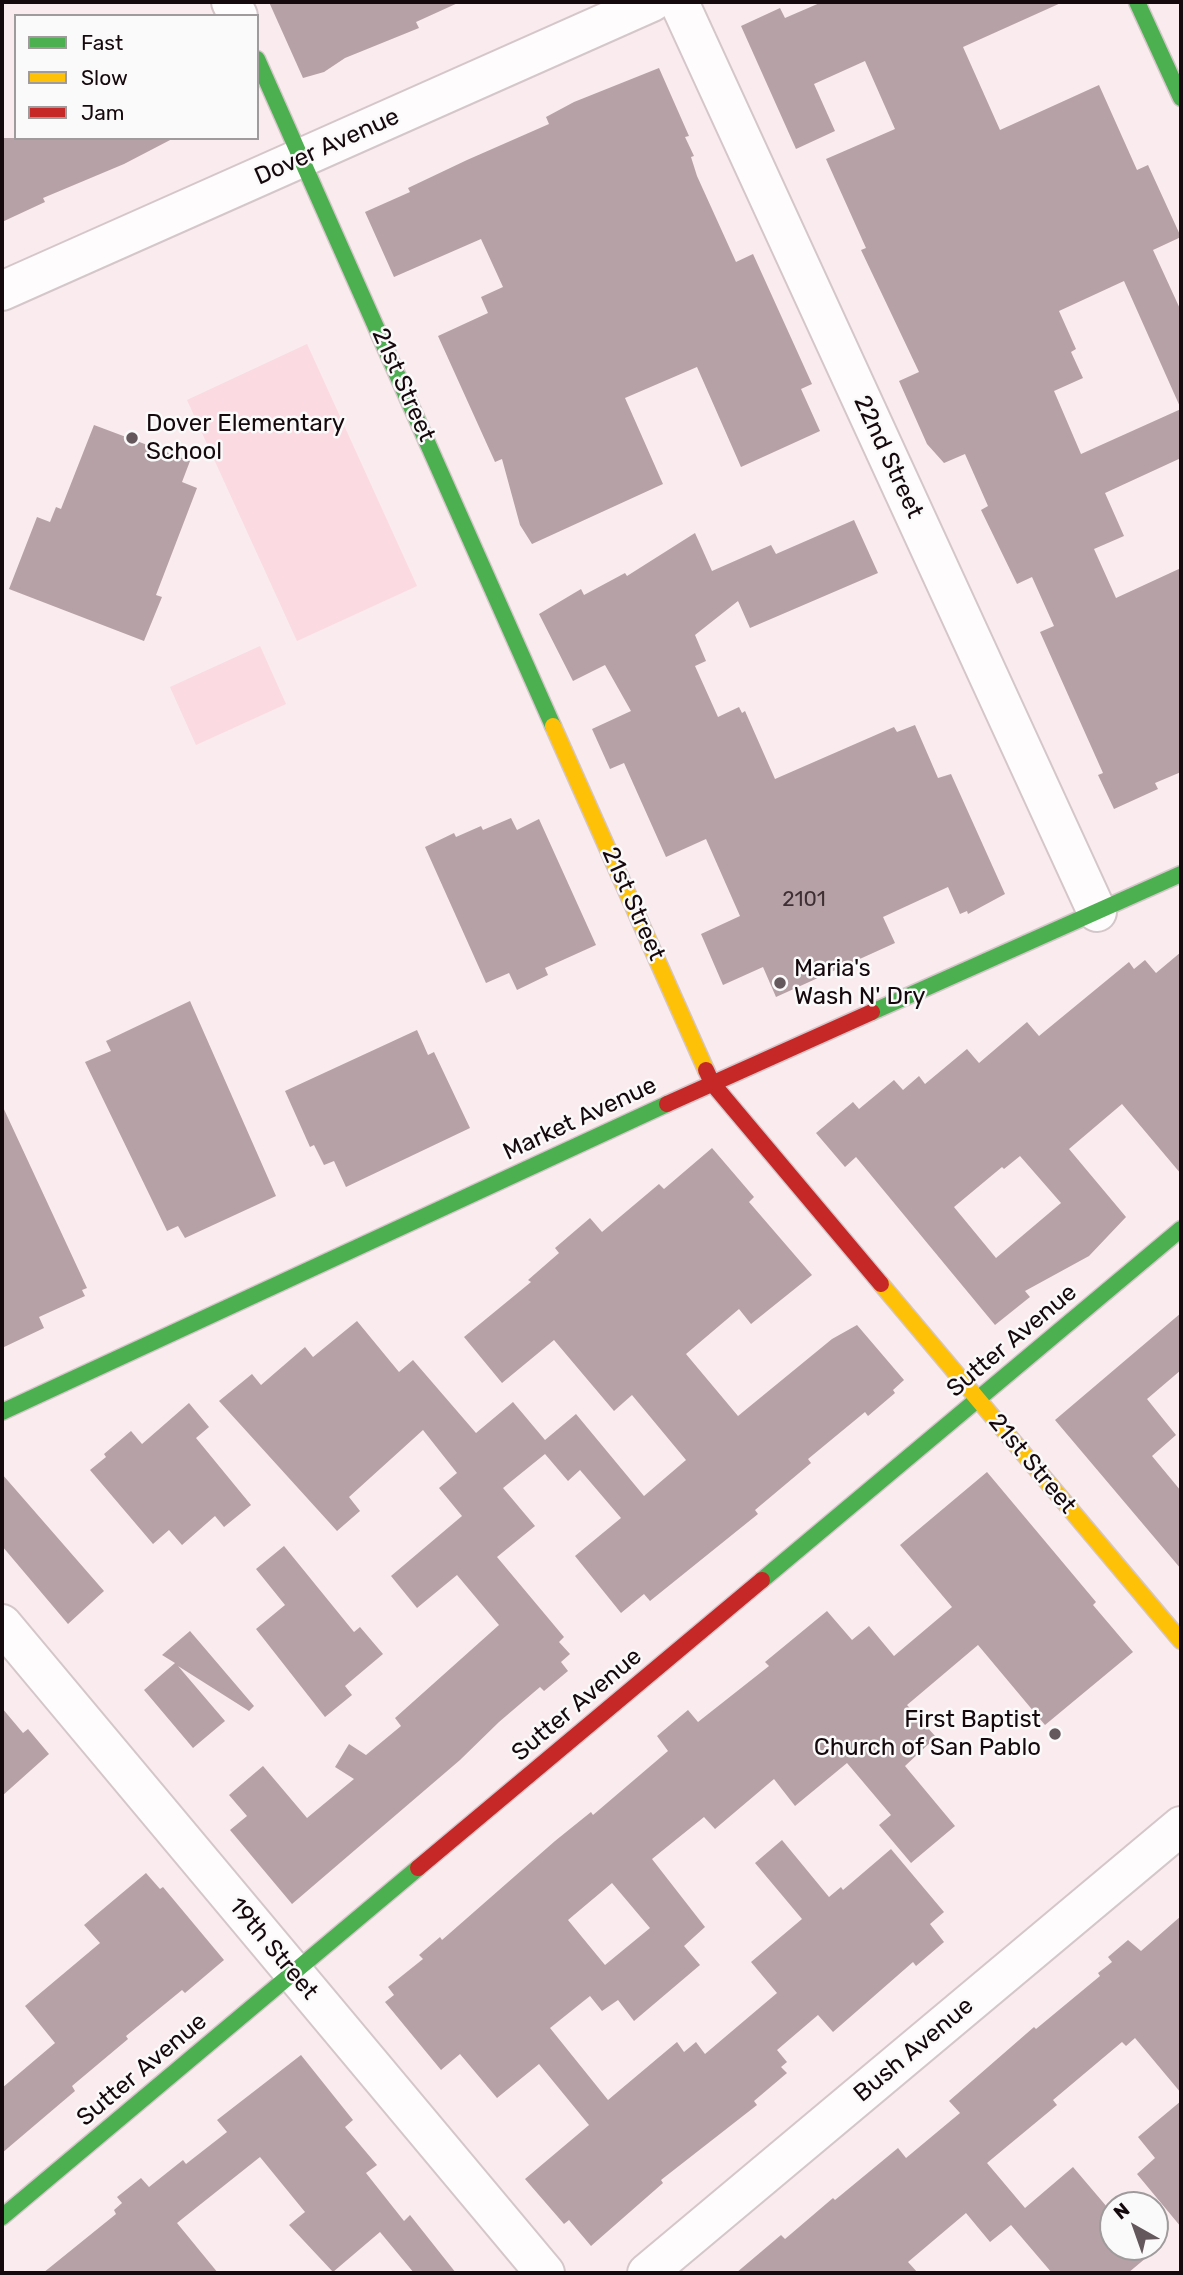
<!DOCTYPE html>
<style>
body{margin:0}
#map{position:relative;width:1183px;height:2275px;overflow:hidden;background:#f9ebee;font-family:Rubik,sans-serif}
canvas{display:block}
.frame{position:absolute;inset:0;border:4px solid #16090d;pointer-events:none}
.legend{position:absolute;left:14px;top:14px;width:245px;height:126px;box-sizing:border-box;background:#fafafa;border:2px solid #9f9a9b;margin:0;padding:9px 12px;list-style:none;font-size:21px;color:#16090d}
.legend li{display:flex;align-items:center;gap:14px;height:35px}
.legend b{width:35px;border:2px solid #9f9a9b}
.north{position:absolute;left:1099px;top:2191px;width:70px;height:70px;box-sizing:border-box;background:#fafafa;border:2px solid #9f9a9b;border-radius:50%;rotate:320deg;font-size:19px;font-weight:700;line-height:28px;text-align:center;color:#16090d}
.north::after{content:'';display:block;margin:auto;width:24px;height:32px;background:#65585c;clip-path:polygon(50% 0,100% 100%,50% 72%,0 100%)}
</style>
<div id="map">
<canvas width="1183" height="2275"></canvas>
<div class="frame"></div>
<ul class="legend">
<li><b style="height:9px;background:#4caf50"></b>Fast</li>
<li><b style="height:9px;background:#ffc107"></b>Slow</li>
<li><b style="height:9px;background:#c62828"></b>Jam</li>
</ul>
<div class="north">N</div>
</div>
<script>
const g = document.querySelector('canvas').getContext('2d');
g.lineJoin = 'round';
function fill(path, color) { g.fillStyle = color; g.fill(path, 'evenodd'); }
const poly = rows => new Path2D(rows.map(r => 'M' + r).join(''));
function strokePath(path, color, width, dash) { g.strokeStyle = color; g.lineWidth = width; g.lineCap = dash ? 'butt' : 'round'; g.setLineDash(dash || []); g.stroke(path); }
function label(font, color, halo, rows, align = 'center') {
  g.font = font + ' Rubik,sans-serif'; g.lineWidth = 5; g.setLineDash([]); g.textBaseline = 'middle'; g.strokeStyle = halo; g.fillStyle = color; for (const [text, x, y, turn = 0] of rows) {
    g.save(); g.translate(x, y); g.rotate((+turn || 0) * Math.PI / 180); g.textAlign = isNaN(turn) ? turn : align; if (halo) g.strokeText(text, 0, 0); g.fillText(text, 0, 0); g.restore();
  }
}
fill(poly([
 [307,344,417,586,297,641,187,400],
 [260,646,286,704,196,745,170,687]
]), '#fbdae2');
fill(poly([
 [269,2,460,2,416,22,419,28,345,58,324,72,303,78],
 [822,2,1063,2,963,47,1000,130,1099,85,1137,170,1148,165,1181,237,1153,250,1181,311,1181,458,1105,493,1124,536,1094,549,1116,598,1181,568,1181,772,1155,783,1158,789,1114,809,1098,775,1103,773,1040,632,1054,626,1032,577,1017,584,981,510,988,506,965,454,944,463,927,444,899,381,919,372,861,250,866,248,826,159,895,129,865,61,814,84,835,131,796,149,741,26,780,8,785,18],
 [1124,281,1181,409,1081,454,1054,391,1083,378,1071,352,1076,349,1059,311],
 [659,68,689,136,685,137,694,156,691,157,697,176,736,262,753,254,812,384,801,389,820,431,741,467,697,367,625,398,663,484,532,544,520,525,502,459,495,462,438,336,488,313,481,297,503,287,481,239,394,277,365,212,410,192,408,188,467,160,549,124,546,117,574,102],
 [2,138,174,138,124,164,43,198,45,202,2,222],
 [94,425,190,461,182,482,197,488,156,595,162,597,144,641,9,589,37,517,50,522,56,507,61,509],
 [854,520,878,573,750,628,738,601,695,635,706,661,695,666,718,717,739,707,742,713,745,711,775,779,894,727,897,732,915,725,938,778,951,774,1005,894,968,914,967,911,960,914,948,887,883,917,895,943,776,997,763,967,723,985,701,934,740,916,706,839,666,857,624,763,610,769,592,729,631,711,605,665,573,681,539,614,581,589,584,595,625,573,627,576,695,533,712,571,771,545,776,554],
 [511,818,517,830,539,819,596,945,545,968,548,975,517,990,509,973,486,983,425,847,454,833,456,837,481,826,483,830],
 [1181,952,1181,1174,1122,1104,1069,1149,1126,1217,1089,1256,1025,1291,1030,1297,995,1325,856,1157,845,1167,816,1133,853,1102,859,1109,894,1080,903,1090,919,1076,925,1084,967,1049,979,1063,1027,1022,1039,1036,1129,962,1134,969,1145,960,1156,973],
 [1020,1156,1061,1203,996,1258,954,1207,1002,1167,1004,1169],
 [190,1001,276,1196,185,1238,178,1226,167,1231,85,1062,111,1051,106,1041],
 [417,1030,428,1055,434,1052,470,1128,346,1187,334,1161,324,1165,314,1145,310,1147,285,1091],
 [2,1105,87,1288,82,1290,85,1296,39,1317,44,1328,2,1348],
 [712,1148,754,1197,749,1202,812,1275,751,1324,739,1309,686,1354,738,1416,832,1339,857,1325,904,1380,893,1390,895,1393,868,1416,865,1412,808,1459,811,1463,755,1510,758,1514,650,1601,644,1594,621,1613,575,1556,621,1518,580,1470,568,1481,545,1454,503,1488,535,1526,497,1557,564,1637,559,1642,570,1654,561,1662,568,1671,544,1691,540,1687,499,1722,460,1760,292,1904,230,1830,247,1816,229,1795,263,1766,307,1818,354,1779,335,1767,349,1744,366,1755,401,1726,395,1718,499,1625,457,1575,417,1608,391,1576,462,1516,439,1488,457,1473,423,1430,349,1497,360,1511,337,1531,219,1401,252,1374,261,1385,305,1347,313,1357,357,1321,399,1372,413,1360,476,1433,513,1402,545,1440,576,1414,644,1496,686,1460,632,1395,614,1411,554,1340,502,1383,464,1337,531,1282,528,1280,559,1253,555,1248,590,1218,602,1232,659,1184,664,1189],
 [1181,1313,1181,1370,1147,1399,1176,1435,1152,1456,1181,1491,1181,1569,1055,1420],
 [189,1403,209,1427,196,1438,251,1505,224,1527,215,1516,182,1545,169,1530,153,1544,90,1470,106,1457,104,1454,131,1431,142,1444],
 [987,1472,1096,1602,1093,1605,1133,1652,1045,1725,978,1645,907,1705,936,1737,905,1766,955,1826,911,1863,879,1825,891,1815,847,1763,795,1806,774,1779,715,1829,704,1817,652,1859,705,1927,684,1946,700,1965,634,2021,618,2000,602,2011,590,1996,550,2028,608,2100,677,2042,684,2052,696,2042,705,2054,777,1993,751,1962,802,1919,755,1863,782,1840,829,1897,841,1887,843,1890,891,1849,944,1912,930,1924,944,1942,916,1966,913,1962,833,2032,818,2015,777,2050,787,2062,781,2067,787,2073,754,2101,757,2105,661,2180,663,2183,591,2246,569,2220,564,2224,525,2179,589,2125,539,2064,497,2098,460,2054,441,2070,385,2002,394,1995,388,1987,423,1959,419,1955,440,1937,442,1940,555,1841,591,1812,593,1815,668,1751,657,1736,688,1710,698,1722,769,1666,765,1662,827,1611,852,1640,869,1626,894,1656,952,1607,900,1545],
 [612,1883,650,1928,605,1965,568,1920],
 [2,1474,104,1591,68,1624,2,1546],
 [284,1546,354,1632,360,1627,383,1654,345,1686,352,1695,325,1717,256,1629,285,1605,256,1569],
 [190,1631,254,1706,249,1711,178,1666,225,1721,193,1748,144,1690,175,1663,162,1655],
 [2,1708,23,1733,28,1729,49,1754,2,1796],
 [146,1873,160,1889,163,1887,224,1960,185,1993,182,1990,126,2036,128,2039,72,2086,75,2091,2,2153,2,2088,55,2043,25,2006,100,1943,84,1925],
 [1181,1916,1181,2093,1135,2038,1126,2046,1122,2042,1053,2100,1057,2105,987,2163,1025,2208,1073,2167,1113,2214,1113,2247,1159,2247,1128,2273,1052,2273,1011,2225,990,2242,966,2213,908,2262,918,2273,736,2273,781,2235,785,2239,833,2198,835,2200,898,2148,906,2158,960,2113,949,2101,1034,2027,1036,2029,1100,1976,1098,1973,1112,1962,1108,1957,1128,1940,1141,1951],
 [301,2055,353,2120,345,2127,377,2165,366,2173,404,2221,410,2215,456,2273,414,2273,380,2232,333,2272,289,2225,305,2212,260,2157,177,2223,218,2273,43,2273,116,2214,114,2210,122,2203,117,2197,141,2178,149,2187,183,2160,186,2164,227,2132,217,2120],
 [1181,2101,1181,2227,1137,2174,1155,2158,1138,2137]
]), '#b6a1a7');
const street = poly([
 [231,2,238,16],
 [679,2,1097,912],
 [2,291,652,2],
 [2,1624,545,2273],
 [647,2273,1181,1826]
]);
const fast = poly([
 [1137,2,1181,98],
 [257,59,553,726],
 [872,1012,1181,874],
 [2,1412,667,1104],
 [762,1580,1181,1229],
 [2,2217,418,1868]
]);
const slow = poly([
 [553,726,706,1070],
 [881,1284,1181,1641]
]);
const jam = poly([
 [706,1070,712,1083,881,1284],
 [667,1104,872,1012],
 [418,1868,762,1580]
]);
strokePath(street, '#d5c6ca', 42);
strokePath(fast, '#d5c6ca', 19);
strokePath(slow, '#d5c6ca', 19);
strokePath(jam, '#d5c6ca', 19);
strokePath(street, '#fefcfc', 38);
strokePath(fast, '#4caf50', 16);
strokePath(slow, '#ffc107', 16);
strokePath(jam, '#c62828', 16);
for (const [x, y, r, color] of [
 [132,438,7,"#65585c"],
 [780,983,7,"#65585c"],
 [1055,1734,7,"#65585c"]
]) { const dot = new Path2D(); dot.arc(x, y, r, 0, 2 * Math.PI); g.fillStyle = color; g.fill(dot); strokePath(dot, '#fafafa', 2.5); }
label('21px', '#3e2f34', null, [
 ["2101",804,900]
]);
label('24px', '#16090d', '#fafafa', [
 ["Dover Avenue",327,147,-24],
 ["21st Street",403,385,66],
 ["22nd Street",888,457,65],
 ["21st Street",633,904,66],
 ["Market Avenue",580,1119,-25],
 ["Sutter Avenue",1012,1341,-40],
 ["21st Street",1032,1464,50],
 ["Sutter Avenue",577,1705,-40],
 ["19th Street",273,1949,50],
 ["Bush Avenue",914,2050,-40],
 ["Sutter Avenue",142,2070,-40]
]);
label('24px', '#16090d', '#fafafa', [
 ["Dover Elementary",146,424],
 ["School",146,452],
 ["Maria's",794,969],
 ["Wash N' Dry",794,997],
 ["First Baptist",1041,1720,"right"],
 ["Church of San Pablo",1041,1748,"right"]
], 'left');
</script>
